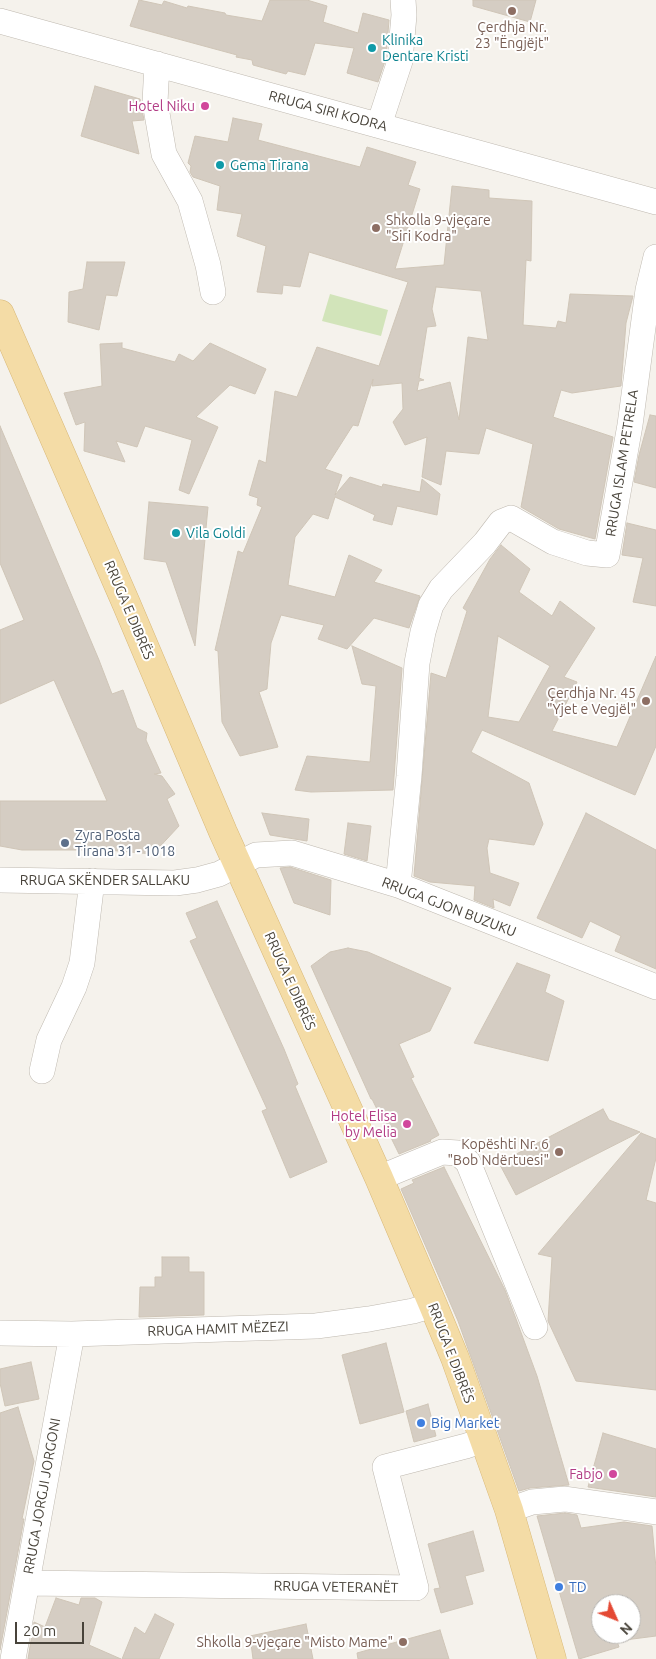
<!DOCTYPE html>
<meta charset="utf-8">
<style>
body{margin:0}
#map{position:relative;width:656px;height:1659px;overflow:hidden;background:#f5f2ec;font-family:Ubuntu,sans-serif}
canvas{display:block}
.north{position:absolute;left:591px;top:1594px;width:50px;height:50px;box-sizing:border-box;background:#fff;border:1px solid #b6b4b0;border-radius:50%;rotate:134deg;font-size:14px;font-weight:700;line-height:20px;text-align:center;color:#48433a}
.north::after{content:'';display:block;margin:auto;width:18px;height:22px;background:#e44934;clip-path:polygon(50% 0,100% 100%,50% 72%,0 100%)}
.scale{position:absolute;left:15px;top:1622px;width:69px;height:22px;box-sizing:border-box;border:2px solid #48433a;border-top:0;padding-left:6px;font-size:15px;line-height:18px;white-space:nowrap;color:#48433a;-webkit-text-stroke:4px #fff;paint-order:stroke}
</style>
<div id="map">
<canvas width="656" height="1659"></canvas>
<div class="north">N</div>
<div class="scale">20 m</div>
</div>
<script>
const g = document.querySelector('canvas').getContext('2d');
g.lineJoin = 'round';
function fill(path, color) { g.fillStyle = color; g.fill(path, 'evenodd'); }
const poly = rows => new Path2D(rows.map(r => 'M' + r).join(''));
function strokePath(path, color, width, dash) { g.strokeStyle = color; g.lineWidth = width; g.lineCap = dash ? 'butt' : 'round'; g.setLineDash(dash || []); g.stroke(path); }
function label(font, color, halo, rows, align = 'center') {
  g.font = font + ' Ubuntu,sans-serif'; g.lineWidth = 4; g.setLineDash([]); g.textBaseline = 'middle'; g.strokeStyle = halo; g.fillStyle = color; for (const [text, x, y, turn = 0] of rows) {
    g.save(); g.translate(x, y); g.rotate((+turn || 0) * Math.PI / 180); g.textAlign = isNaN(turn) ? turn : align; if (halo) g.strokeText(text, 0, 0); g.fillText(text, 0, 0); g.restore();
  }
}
fill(poly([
 [330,294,388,310,381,336,322,321]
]), '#d2e4ba');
const building = poly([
 [139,0,162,5,164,1,187,8,188,6,225,13,226,15,262,21,270,0,307,0,327,6,323,22,358,33,363,13,389,20,386,58,378,82,347,73,354,48,315,43,305,75,288,71,286,74,253,65,252,60,236,57,237,55,130,26,139,0],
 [473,0,536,0,530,22,473,6,473,0],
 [95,86,140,99,144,120,132,121,139,154,81,136,95,86],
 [233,118,262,124,258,140,360,167,367,147,416,162,408,185,420,189,395,269,444,265,452,186,489,190,489,198,532,201,531,261,526,260,523,325,556,328,558,321,566,323,570,294,633,296,626,323,621,386,572,393,561,390,553,417,613,437,595,539,559,529,521,507,533,444,486,428,479,454,446,451,441,485,422,477,427,437,405,445,393,422,403,409,402,383,372,386,373,379,358,426,353,425,325,469,342,475,335,495,350,477,382,487,383,484,420,492,422,479,440,494,437,515,397,506,392,525,373,520,375,515,335,497,328,519,313,514,295,537,288,585,335,597,349,555,382,570,374,582,420,596,409,628,374,618,347,649,318,639,324,625,281,615,271,643,267,689,259,692,278,747,240,756,222,722,218,651,215,650,238,551,243,553,262,507,257,505,258,498,249,495,259,460,266,463,275,391,297,397,317,347,379,366,408,282,309,252,300,287,283,285,282,294,257,292,266,246,237,236,242,214,217,210,220,186,193,177,190,172,191,166,188,163,195,136,228,142,233,118],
 [436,287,481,291,488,340,468,337,459,420,450,382,417,391,419,381,424,380,419,378,427,327,436,326,432,309,436,287],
 [87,262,125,262,117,296,106,295,99,330,68,322,69,292,83,289,87,262],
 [122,343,122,348,175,362,179,354,193,361,210,343,266,369,255,394,230,385,196,417,218,427,189,494,179,490,192,440,145,426,137,447,116,441,125,462,84,451,85,422,76,425,64,393,102,386,100,344,122,343],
 [650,415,656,416,656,488,634,482,639,455,650,415],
 [0,426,99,660,112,694,123,690,137,728,147,733,146,740,161,773,154,774,162,776,175,794,167,799,179,826,153,854,107,850,22,850,0,846,0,801,107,801,54,680,0,704,0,630,24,620,0,563,0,426],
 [149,502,208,507,195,646,166,562,144,559,149,502],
 [627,523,656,530,656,606,633,602,643,558,622,555,627,523],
 [501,545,530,569,519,592,552,616,560,601,595,628,564,677,577,682,552,731,617,747,656,656,656,746,635,795,482,730,471,752,529,783,543,824,534,845,489,839,487,848,490,873,519,883,510,906,493,899,494,908,474,900,475,886,430,882,414,876,431,673,446,678,467,611,463,608,490,559,501,545],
 [498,636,550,666,519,722,488,717,498,636],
 [352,646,402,668,393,790,311,792,295,790,307,756,370,762,376,686,362,684,352,646],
 [262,813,309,819,307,841,270,835,262,813],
 [586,813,656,850,656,969,615,951,621,936,590,921,582,938,537,918,586,813],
 [348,823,371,826,367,861,344,854,348,823],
 [290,867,331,880,330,915,294,903,280,868,290,867],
 [217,901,284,1049,298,1084,295,1086,327,1162,290,1178,262,1111,267,1109,190,941,197,938,186,913,217,901],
 [348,948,368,952,451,988,430,1031,399,1044,414,1077,411,1078,439,1135,430,1140,431,1141,399,1154,372,1099,371,1099,311,966,330,952,348,948],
 [517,963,550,975,545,992,564,1001,548,1061,474,1043,517,963],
 [603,1109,609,1120,640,1132,516,1195,499,1163,603,1109],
 [641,1133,656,1139,656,1158,646,1200,656,1203,656,1390,576,1381,548,1321,552,1257,538,1254,641,1133],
 [444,1167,505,1290,516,1319,537,1376,569,1485,530,1488,519,1491,458,1321,401,1189,414,1183,412,1180,444,1167],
 [162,1257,189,1257,189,1272,204,1272,204,1315,139,1317,140,1287,155,1287,155,1277,162,1277,162,1257],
 [386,1343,404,1412,360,1424,342,1355,386,1343],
 [31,1362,39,1399,5,1406,0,1383,0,1369,31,1362],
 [428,1404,436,1436,414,1442,406,1411,428,1404],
 [18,1407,34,1461,22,1519,24,1519,0,1650,0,1413,18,1407],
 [603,1433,656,1449,656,1497,588,1487,603,1433],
 [565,1513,577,1515,581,1528,624,1522,652,1526,656,1568,656,1636,617,1641,619,1647,579,1659,537,1516,565,1513],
 [601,1604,631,1604,631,1634,601,1634,601,1604],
 [473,1531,484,1571,465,1576,473,1604,441,1613,434,1589,440,1588,428,1544,473,1531],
 [56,1598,79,1605,81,1598,95,1598,102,1602,89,1645,121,1659,28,1659,34,1622,45,1627,56,1598],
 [155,1614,174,1624,159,1659,122,1659,135,1627,145,1634,155,1614],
 [306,1624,313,1659,253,1659,250,1636,306,1624],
 [440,1630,449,1659,358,1659,357,1653,440,1630]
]);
fill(building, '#d5cdc3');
strokePath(building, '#cfc5b7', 1);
const minor = poly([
 [0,21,656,202],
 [157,64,155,102,164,154,190,201,208,265,213,292],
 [379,125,400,61,404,15,403,0],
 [0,880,175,883,197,880,219,874,256,855,292,853,398,885,656,987],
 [398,885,409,776,417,663,423,632,431,605,441,589,485,543,501,522,511,518,553,542,587,553,607,555,630,425,648,290,656,257],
 [42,1071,49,1040,74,987,82,963,92,881],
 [379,1178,442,1152,458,1153,468,1162,535,1327],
 [0,1333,72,1334,316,1326,369,1319,413,1311,433,1305],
 [509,1510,532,1502,565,1499,656,1512],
 [27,1583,416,1588,385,1467,466,1446,484,1440],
 [13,1659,72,1334]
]);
const major = poly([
 [0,314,126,603,223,832,379,1178,433,1305,455,1358,509,1510,552,1659]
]);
strokePath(minor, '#bfb9b0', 26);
strokePath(major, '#d8b877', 29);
strokePath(minor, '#fff', 25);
strokePath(major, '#f4dca6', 28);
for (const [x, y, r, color] of [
 [512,11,5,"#8d6e63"],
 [372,48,5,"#0f9aa8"],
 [205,106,5,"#d1479c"],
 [220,165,5,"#0f9aa8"],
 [376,228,5,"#8d6e63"],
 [176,533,5,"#0f9aa8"],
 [646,701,5,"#8d6e63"],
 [65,843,5,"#5c6f8a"],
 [407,1124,5,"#d1479c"],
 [559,1152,5,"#8d6e63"],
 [421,1423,5,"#3f7fe0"],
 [613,1474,5,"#d1479c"],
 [559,1587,5,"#3f7fe0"],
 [403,1642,5,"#8d6e63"]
]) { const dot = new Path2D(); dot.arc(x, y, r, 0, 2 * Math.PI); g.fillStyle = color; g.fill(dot); strokePath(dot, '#fff', 2); }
label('14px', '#785e54', '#fff', [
 ["Çerdhja Nr.",512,27,"center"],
 ["23 \"Ëngjëjt\"",512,43,"center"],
 ["Shkolla 9-vjeçare",386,220,"left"],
 ["\"Siri Kodra\"",386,236,"left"],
 ["Çerdhja Nr. 45",636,693],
 ["\"Yjet e Vegjël\"",636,709],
 ["Kopështi Nr. 6",549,1144],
 ["\"Bob Ndërtuesi\"",549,1160],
 ["Shkolla 9-vjeçare \"Misto Mame\"",393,1642]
], 'right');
label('14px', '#0d838f', '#fff', [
 ["Klinika",382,40],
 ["Dentare Kristi",382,56],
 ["Gema Tirana",230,165],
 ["Vila Goldi",186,533]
], 'left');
label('14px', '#b23c85', '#fff', [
 ["Hotel Niku",195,106],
 ["Hotel Elisa",397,1116],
 ["by Melia",397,1132],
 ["Fabjo",603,1474]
], 'right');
label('14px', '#48433a', '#fff', [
 ["RRUGA SIRI KODRA",328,111,15],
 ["RRUGA ISLAM PETRELA",622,463,-81],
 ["RRUGA E DIBRËS",129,610,67],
 ["RRUGA SKËNDER SALLAKU",105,880],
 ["RRUGA GJON BUZUKU",449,907,21],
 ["RRUGA E DIBRËS",290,981,66],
 ["RRUGA HAMIT MËZEZI",218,1329,-2],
 ["RRUGA E DIBRËS",451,1353,69],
 ["RRUGA JORGJI JORGONI",42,1496,-80],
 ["RRUGA VETERANËT",336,1587,1]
]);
label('14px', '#4e5e75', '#fff', [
 ["Zyra Posta",75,835],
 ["Tirana 31 - 1018",75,851]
], 'left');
label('14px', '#366cbe', '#fff', [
 ["Big Market",431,1423],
 ["TD",569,1587]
], 'left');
</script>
